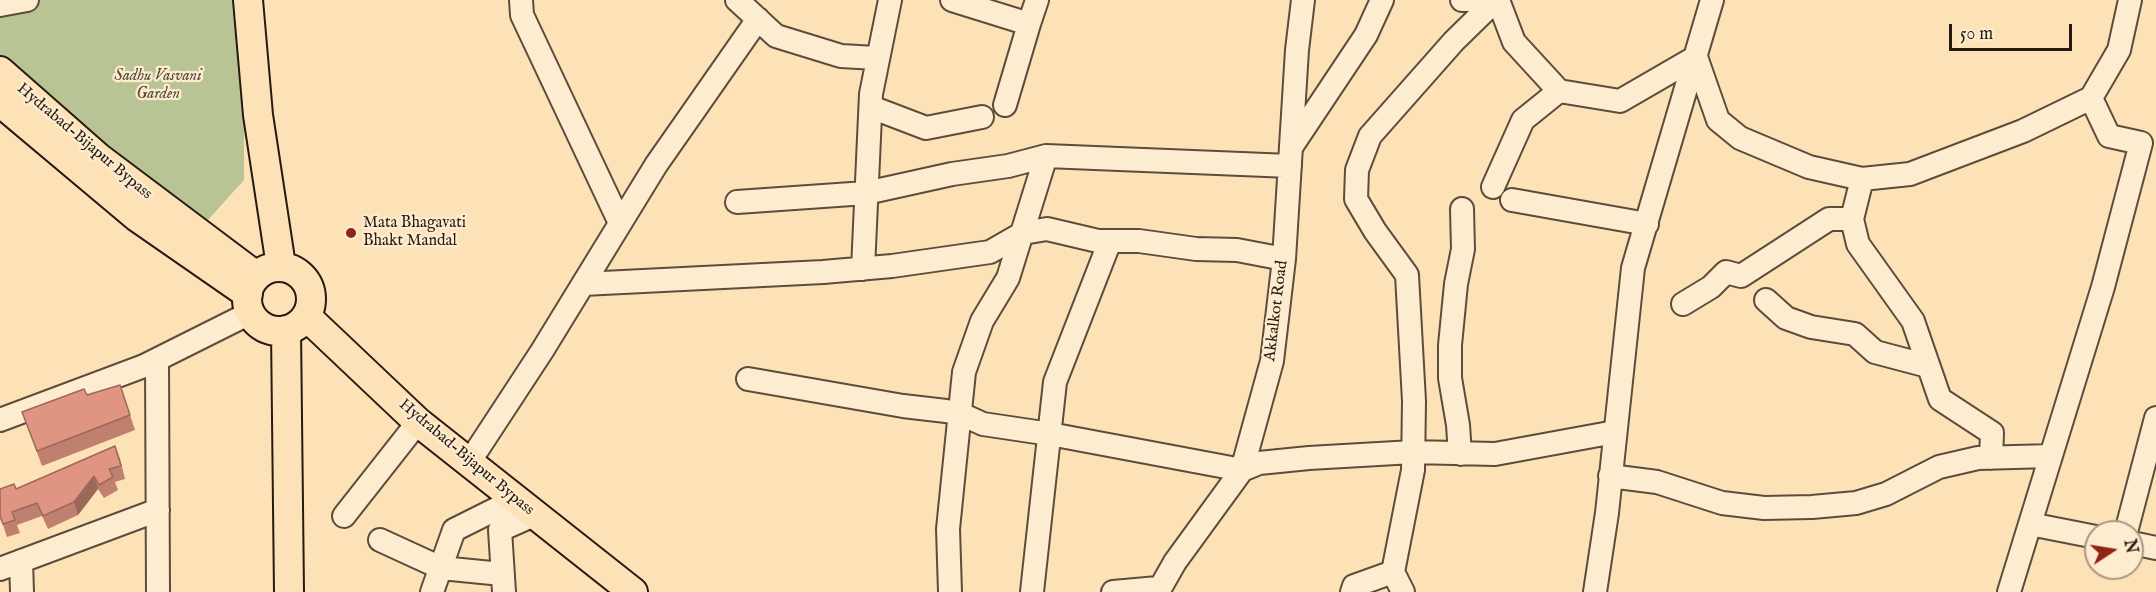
<!DOCTYPE html>
<style>
body{margin:0}
#map{position:relative;width:2156px;height:592px;overflow:hidden;background:#fee2b7;font-family:"IM FELL English",serif}
canvas{display:block}
.north{position:absolute;left:2084px;top:520px;width:60px;height:60px;box-sizing:border-box;background:#feecd0;border:2px solid #a89884;border-radius:50%;rotate:78deg;font-size:16px;font-weight:700;line-height:24px;text-align:center;color:#261a13}
.north::after{content:'';display:block;margin:auto;width:21px;height:27px;background:#8f2418;clip-path:polygon(50% 0,100% 100%,50% 72%,0 100%)}
.scale{position:absolute;left:1949px;top:24px;width:123px;height:27px;box-sizing:border-box;border:3px solid #261a13;border-top:0;padding-left:8px;font-size:18px;line-height:21px;white-space:nowrap;color:#261a13;-webkit-text-stroke:4px #feecd0;paint-order:stroke}
</style>
<div id="map">
<canvas width="2156" height="592"></canvas>
<div class="north">N</div>
<div class="scale">50 m</div>
</div>
<script>
const g = document.querySelector('canvas').getContext('2d');
g.lineJoin = 'round';
function fill(path, color) { g.fillStyle = color; g.fill(path, 'evenodd'); }
const poly = rows => new Path2D(rows.map(r => 'M' + r).join(''));
function strokePath(path, color, width, dash) { g.strokeStyle = color; g.lineWidth = width; g.lineCap = dash ? 'butt' : 'round'; g.setLineDash(dash || []); g.stroke(path); }
function label(font, color, halo, rows, align = 'center') {
  g.font = font + ' "IM FELL English",serif'; g.lineWidth = 4.5; g.setLineDash([]); g.textBaseline = 'middle'; g.strokeStyle = halo; g.fillStyle = color; for (const [text, x, y, turn = 0] of rows) {
    g.save(); g.translate(x, y); g.rotate((+turn || 0) * Math.PI / 180); g.textAlign = isNaN(turn) ? turn : align; if (halo) g.strokeText(text, 0, 0); g.fillText(text, 0, 0); g.restore();
  }
}
fill(poly([
 [26,0,244,0,244,180,207,221,151,192,0,68,0,8]
]), '#b9c494');
const minor = poly([
 [521,0,522,15,620,223],
 [737,0,776,36,841,56,876,58],
 [952,0,1029,24,1037,0],
 [1462,0,1479,0],
 [1498,0,1514,42,1559,91,1620,101,1696,57,1718,120,1740,138,1809,167,1862,179,1910,174,2023,131,2091,98,2119,50,2130,0],
 [0,5,27,0],
 [1005,105,1029,24],
 [871,107,926,128,982,117],
 [1292,146,1366,35,1382,0],
 [1862,179,1852,219,1858,244,1913,321,1940,399,1992,433,1991,458],
 [1493,187,1523,120,1559,91],
 [1512,200,1647,224],
 [737,202,866,193,952,174,1008,166,1046,156,1290,166],
 [863,269,871,94,890,0],
 [583,284,823,272,892,266,990,252,1023,233,1047,229,1098,241,1139,241,1196,249,1237,250,1284,259],
 [1766,300,1786,318,1811,327,1855,334,1875,352,1928,366],
 [1683,304,1711,287,1726,272,1741,276,1829,219,1852,219],
 [157,360,158,592],
 [748,379,903,406,946,411,961,414,983,424,1050,434,1242,470,1259,463,1309,458,1413,452,1495,454,1615,432],
 [0,420,144,366,250,313],
 [1460,454,1458,425,1450,378,1450,345,1456,284,1463,249,1462,209],
 [468,464,542,351,656,165,758,19],
 [1610,476,1657,482,1722,503,1764,508,1812,507,1856,503,1886,494,1939,467,1978,458,2051,456],
 [344,516,418,422],
 [2030,524,2096,537],
 [2126,532,2156,418],
 [380,540,441,568,502,574],
 [2132,543,2156,548],
 [21,561,22,592],
 [0,569,158,510],
 [432,592,454,530,514,500],
 [504,592,500,530,534,515],
 [950,592,948,529,964,372,982,321,1008,278,1046,156],
 [1032,592,1055,382,1110,241],
 [1113,592,1158,588],
 [1158,592,1175,562,1242,470,1272,361,1284,259,1297,50,1303,0],
 [1352,592,1354,586,1393,572],
 [1403,592,1393,572,1413,470,1414,401,1407,275,1375,231,1356,199,1357,170,1370,136,1454,41,1496,0],
 [1595,592,1607,513,1633,268,1712,0],
 [2009,592,2103,287,2141,143,2109,136,2091,98]
]);
const major = poly([
 [248,0,258,115,281,266],
 [0,71,99,158,256,276],
 [0,102,137,217,248,294],
 '247 299a32 32 0 1 1 64 0a32 32 0 1 1-64 0Z',
 [306,316,418,422,633,592],
 [286,330,289,592]
]);
strokePath(minor, '#5c4c3c', 26);
strokePath(major, '#261a13', 32);
strokePath(minor, '#feecd0', 22);
strokePath(major, '#fee2b7', 28);
fill(poly([
 [120,385,135,430,42,466,22,412,87,395],
 [115,446,125,479,115,482,118,490,104,498,98,489,78,515,48,529,42,516,17,525,20,533,7,537,0,516,16,489]
]), '#c0806f');
fill(poly([
 [115,446,120,459,125,479,121,466],
 [94,476,98,489,78,515,74,502]
]), '#9c685a');
const building = poly([
 [120,385,130,415,37,451,22,412,84,389,87,395,120,385],
 [115,446,121,466,109,469,113,477,99,485,94,476,74,502,43,516,37,503,12,512,15,520,3,524,0,516,0,489,14,484,16,489,115,446]
]);
fill(building, '#df9581');
strokePath(building, '#9c685a', 1.5);
for (const [x, y, r, color] of [
 [351,233,6,"#8f2418"]
]) { const dot = new Path2D(); dot.arc(x, y, r, 0, 2 * Math.PI); g.fillStyle = color; g.fill(dot); strokePath(dot, '#feecd0', 2); }
label('italic 16px', '#524d3a', '#feecd0', [
 ["Sadhu Vasvani",158,77],
 ["Garden",158,95]
]);
label('16px', '#261a13', '#feecd0', [
 ["Hydrabad-Bijapur Bypass",84,142,40],
 ["Akkalkot Road",1277,311,-83],
 ["Hydrabad-Bijapur Bypass",466,458,40]
]);
label('16px', '#261a13', '#feecd0', [
 ["Mata Bhagavati",363,224],
 ["Bhakt Mandal",363,242]
], 'left');
</script>
